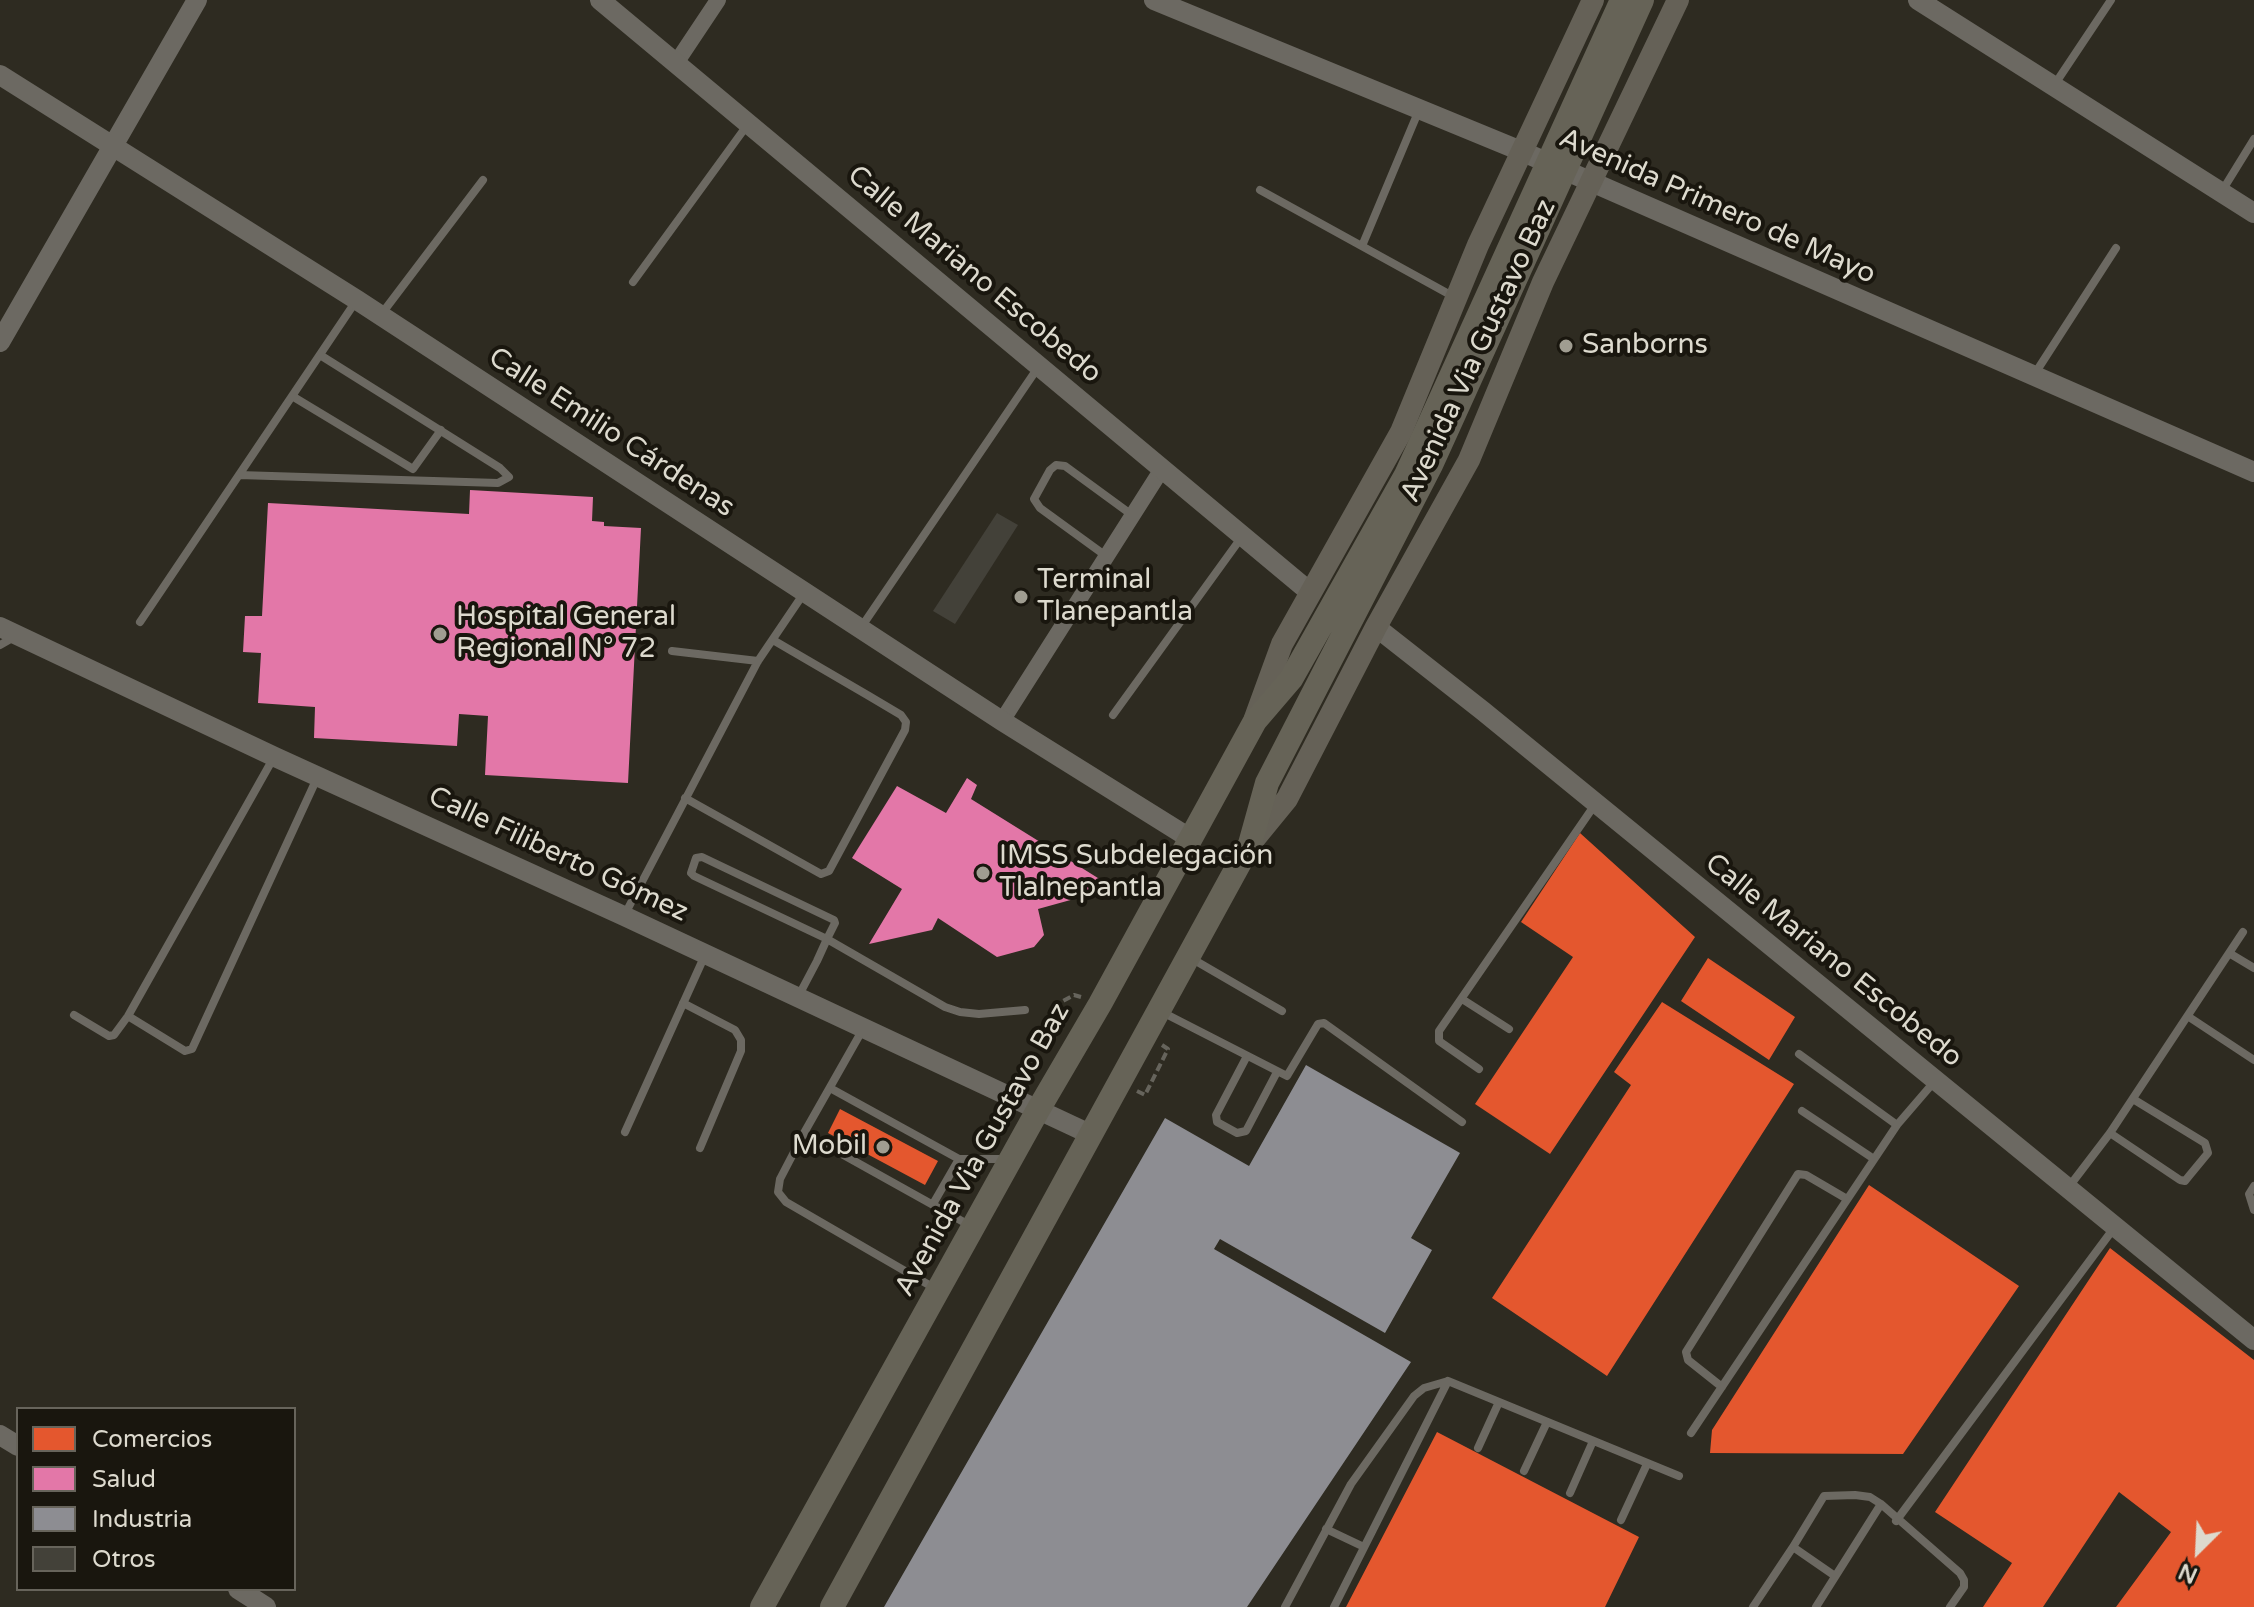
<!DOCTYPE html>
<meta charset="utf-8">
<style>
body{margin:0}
#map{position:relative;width:2254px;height:1607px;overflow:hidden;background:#2e2b21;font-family:"Varela Round",sans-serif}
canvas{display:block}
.legend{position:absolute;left:16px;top:1407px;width:280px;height:184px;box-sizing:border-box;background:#19160e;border:2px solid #67645b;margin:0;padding:10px 14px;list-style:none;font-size:24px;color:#dddace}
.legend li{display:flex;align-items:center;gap:16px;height:40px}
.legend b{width:40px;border:2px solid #67645b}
.north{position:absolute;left:2158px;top:1511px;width:80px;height:80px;-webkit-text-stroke:6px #19160e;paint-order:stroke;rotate:204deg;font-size:22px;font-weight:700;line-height:32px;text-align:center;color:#dddace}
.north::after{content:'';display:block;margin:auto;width:28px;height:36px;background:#dddace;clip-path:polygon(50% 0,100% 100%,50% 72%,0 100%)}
</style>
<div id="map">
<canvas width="2254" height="1607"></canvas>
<ul class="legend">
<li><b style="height:22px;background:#e4572e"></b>Comercios</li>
<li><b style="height:22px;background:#e377a8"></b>Salud</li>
<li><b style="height:22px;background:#8d8d92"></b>Industria</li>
<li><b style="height:22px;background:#434139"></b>Otros</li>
</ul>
<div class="north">N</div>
</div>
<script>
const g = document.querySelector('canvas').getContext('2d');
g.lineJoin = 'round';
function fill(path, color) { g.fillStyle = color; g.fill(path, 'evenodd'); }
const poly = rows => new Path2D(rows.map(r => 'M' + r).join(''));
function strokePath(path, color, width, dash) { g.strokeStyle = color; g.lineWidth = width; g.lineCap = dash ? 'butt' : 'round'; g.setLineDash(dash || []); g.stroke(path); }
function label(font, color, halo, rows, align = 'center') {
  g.font = font + ' "Varela Round",sans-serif'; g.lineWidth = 8; g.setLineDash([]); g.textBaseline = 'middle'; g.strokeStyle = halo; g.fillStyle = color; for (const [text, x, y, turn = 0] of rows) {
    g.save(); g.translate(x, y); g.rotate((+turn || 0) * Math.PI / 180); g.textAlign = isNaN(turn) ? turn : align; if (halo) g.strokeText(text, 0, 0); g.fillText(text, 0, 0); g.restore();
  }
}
fill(poly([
 [1580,833,1695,937,1550,1154,1475,1104,1573,957,1521,922],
 [1708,958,1795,1017,1769,1060,1681,1001],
 [1662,1002,1794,1084,1607,1376,1492,1298,1631,1085,1614,1072],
 [840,1109,938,1161,925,1185,828,1133],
 [1869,1185,2019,1286,1903,1454,1710,1453,1712,1430],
 [2110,1248,2254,1360,2254,1607,2116,1607,2171,1532,2119,1492,2043,1607,1983,1607,2012,1563,1935,1512],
 [1437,1432,1639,1537,1605,1607,1346,1607]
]), '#e4572e');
fill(poly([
 [470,490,593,497,592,521,604,522,604,526,641,528,628,783,485,775,488,716,459,714,457,746,314,738,315,707,258,703,261,653,243,652,245,616,262,616,268,503,469,514],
 [967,778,977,785,971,799,1114,888,1038,909,1044,935,1034,947,997,957,938,918,932,930,869,944,902,889,852,858,897,786,946,813]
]), '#e377a8');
fill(poly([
 [1306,1065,1460,1153,1411,1238,1432,1250,1385,1333,1220,1239,1214,1249,1411,1362,1247,1607,884,1607,1165,1118,1249,1166]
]), '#8d8d92');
fill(poly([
 [997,513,1018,525,955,624,933,611]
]), '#434139');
strokePath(poly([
 [1051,1048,1040,1042,1063,1001,1074,995,1081,997],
 [1137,1091,1145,1095,1168,1049,1162,1045]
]), '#66645c', 4, [8, 4]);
strokePath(poly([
 [2055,84,2111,0],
 [1260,190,1456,298],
 [2222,191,2254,139],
 [1362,246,1419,110],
 [633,282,748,124],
 [380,316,483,180],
 [2034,375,2116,248],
 [292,396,413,469,441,430],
 [239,475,498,483,509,477,500,468,320,355],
 [1106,556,1040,508,1034,499,1050,470,1056,465,1065,466,1132,515],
 [140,622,356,301],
 [860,629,1039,366],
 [0,645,14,637],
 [672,651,758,661],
 [1113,715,1241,538],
 [685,798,821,874,829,871,905,730,906,722,901,715,869,696,773,640],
 [624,916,758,661,804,593],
 [2229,953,2254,968],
 [1189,957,1282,1011],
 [798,997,817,961,827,939,835,923,834,920,702,857,696,858,691,873,694,876,827,939,945,1007,960,1012,979,1014,1025,1010],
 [1462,999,1509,1029],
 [683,1003,735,1030,741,1040,741,1051,700,1148],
 [1160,1011,1287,1076,1318,1024,1324,1023,1462,1122],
 [74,1015,109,1036,114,1035,128,1016,274,757],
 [128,1016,185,1051,192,1049,318,776],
 [2189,1017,2254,1060],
 [863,1029,804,1133,780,1179,778,1192,786,1202,936,1289],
 [1799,1054,1897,1125],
 [1247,1056,1216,1115,1217,1122,1237,1133,1246,1131,1277,1072],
 [1479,1069,1439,1041,1439,1031,1596,803],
 [830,1088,959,1159,1006,1159],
 [1802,1111,1874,1159],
 [625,1132,705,955],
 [804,1133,969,1225],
 [2110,1133,2180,1180,2185,1181,2189,1176,2208,1153,2205,1143,2133,1099],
 [2254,1186,2249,1194,2254,1210],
 [2068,1188,2110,1133,2243,932],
 [933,1204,959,1159],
 [1722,1387,1688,1360,1686,1352,1798,1174,1806,1175,1847,1199],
 [1691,1433,1897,1125,1934,1082],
 [1478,1448,1499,1402],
 [1524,1471,1547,1422],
 [1570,1493,1593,1441],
 [1621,1520,1647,1464],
 [1896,1521,2114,1228],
 [1326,1529,1364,1547],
 [1835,1576,1793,1547,1824,1496,1855,1495,1870,1497,1881,1504],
 [1285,1607,1351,1484,1414,1396,1424,1388,1448,1381,1679,1476],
 [1334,1607,1448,1381],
 [1753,1607,1793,1547],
 [1816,1607,1881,1504,1960,1573,1964,1580,1964,1587,1950,1607]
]), '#6c6962', 8);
strokePath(poly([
 [676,63,718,0],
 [1002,721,1162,469]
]), '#6c6962', 16);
strokePath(poly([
 [600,0,1311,593],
 [1154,0,1521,151,2254,472],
 [1918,0,2254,213],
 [0,75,357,300,1002,721,1191,839],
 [0,342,197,0],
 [0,627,275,757,624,916,1092,1135],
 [1376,627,1483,711,2254,1340],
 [0,1435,18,1446],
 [238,1589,266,1607]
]), '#6c6962', 20);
strokePath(poly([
 [1255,718,1282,644,1401,432,1478,245,1593,0],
 [1251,843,1287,799,1376,627,1469,460,1543,282,1678,0]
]), '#656157', 22);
strokePath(poly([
 [762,1607,1038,1110,1100,1004,1255,721,1291,679,1406,475,1622,0],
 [832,1607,1250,844,1267,783,1431,465,1642,0]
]), '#666357', 24);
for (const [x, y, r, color] of [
 [1566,346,8,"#a09d91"],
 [1021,597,8,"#a09d91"],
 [440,634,8,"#a09d91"],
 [983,873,8,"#a09d91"],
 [883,1147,8,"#a09d91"]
]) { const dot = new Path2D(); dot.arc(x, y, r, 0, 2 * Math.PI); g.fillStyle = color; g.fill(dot); strokePath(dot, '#19160e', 3); }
label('28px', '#dddace', '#19160e', [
 ["Avenida Primero de Mayo",1717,207,24],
 ["Calle Mariano Escobedo",974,275,40],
 ["Avenida Via Gustavo Baz",1479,351,-65],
 ["Calle Emilio Cárdenas",611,433,33],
 ["Calle Filiberto Gómez",558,855,25],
 ["Calle Mariano Escobedo",1833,961,39],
 ["Avenida Via Gustavo Baz",983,1150,-61]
]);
label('28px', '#dddace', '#19160e', [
 ["Sanborns",1582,346],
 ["Terminal",1037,581],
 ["Tlanepantla",1037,613],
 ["Hospital General",456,618],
 ["Regional N° 72",456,650],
 ["IMSS Subdelegación",999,857],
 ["Tlalnepantla",999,889],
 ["Mobil",867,1147,"right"]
], 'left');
</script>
